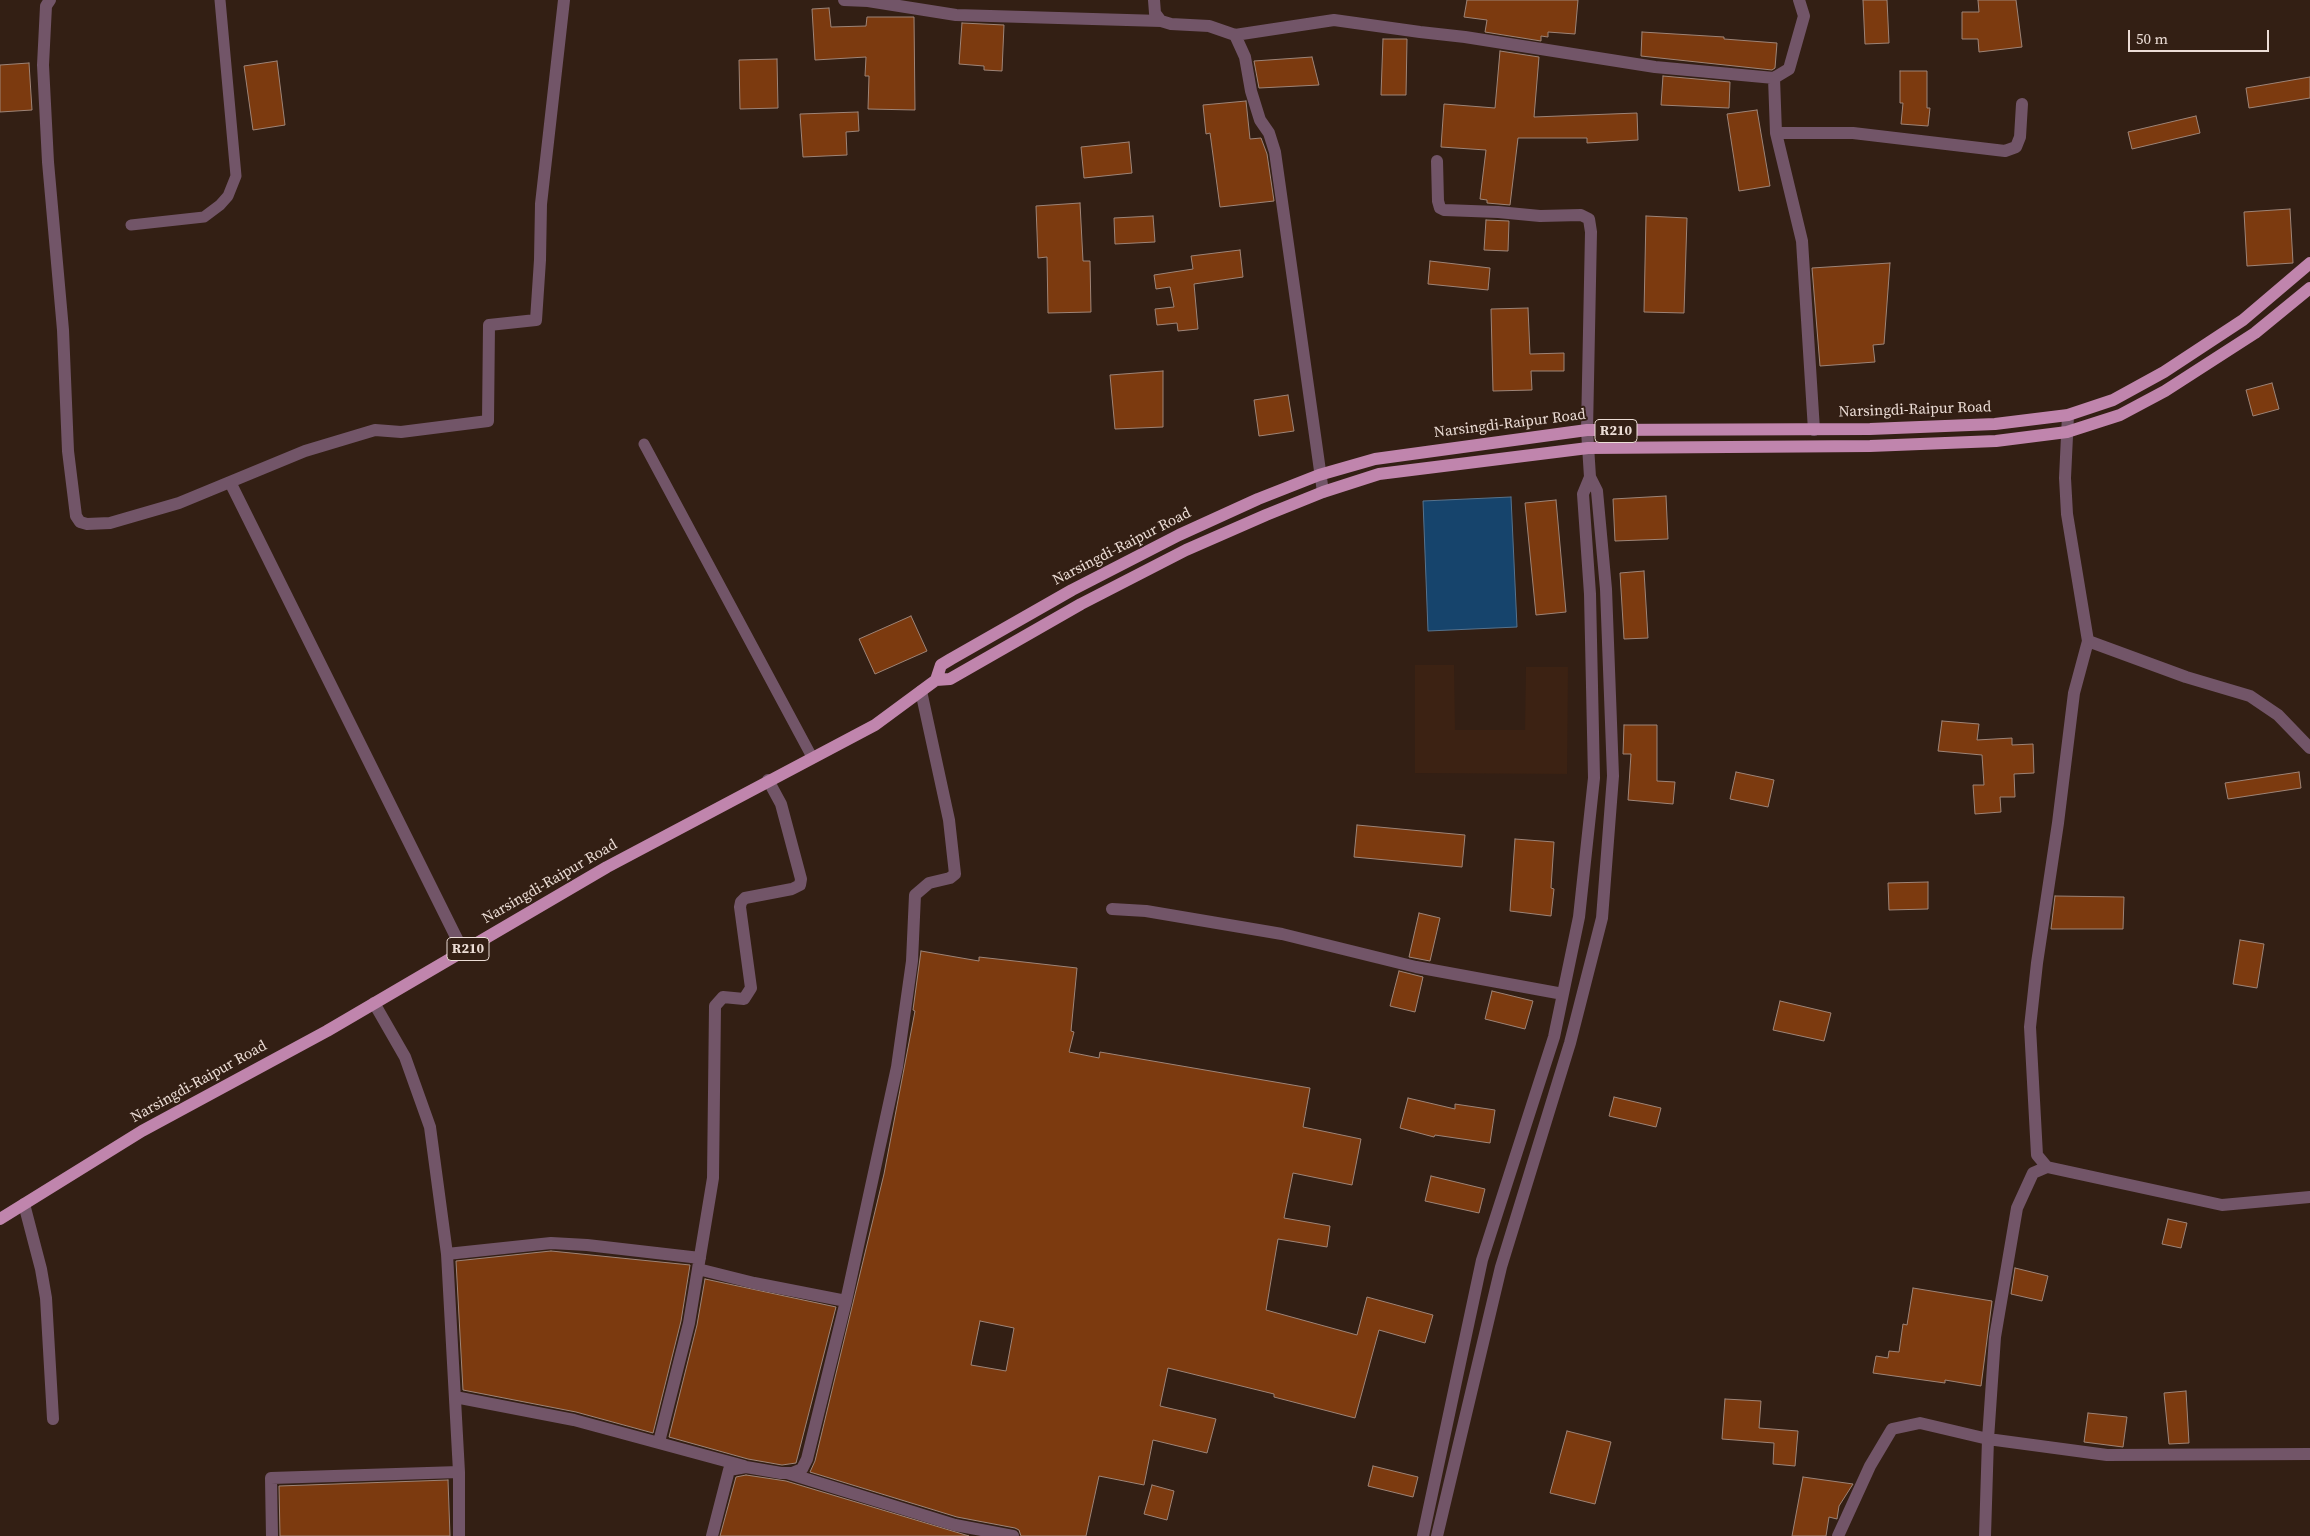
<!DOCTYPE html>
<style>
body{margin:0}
#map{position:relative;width:2310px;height:1536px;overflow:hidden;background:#331f14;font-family:"Source Serif 4",serif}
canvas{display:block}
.scale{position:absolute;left:2128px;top:30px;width:141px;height:22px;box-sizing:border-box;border:2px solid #ecddd6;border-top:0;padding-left:6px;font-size:15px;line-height:18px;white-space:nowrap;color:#ecddd6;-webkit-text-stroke:4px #331f14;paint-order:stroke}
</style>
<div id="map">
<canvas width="2310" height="1536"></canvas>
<div class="scale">50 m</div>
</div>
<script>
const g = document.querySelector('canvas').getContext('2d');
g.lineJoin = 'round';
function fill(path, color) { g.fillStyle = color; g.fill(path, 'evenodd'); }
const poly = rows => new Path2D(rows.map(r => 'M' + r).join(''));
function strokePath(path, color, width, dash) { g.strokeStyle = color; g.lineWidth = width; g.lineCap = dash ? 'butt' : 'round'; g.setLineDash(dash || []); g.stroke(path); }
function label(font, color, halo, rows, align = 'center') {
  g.font = font + ' "Source Serif 4",serif'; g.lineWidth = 4; g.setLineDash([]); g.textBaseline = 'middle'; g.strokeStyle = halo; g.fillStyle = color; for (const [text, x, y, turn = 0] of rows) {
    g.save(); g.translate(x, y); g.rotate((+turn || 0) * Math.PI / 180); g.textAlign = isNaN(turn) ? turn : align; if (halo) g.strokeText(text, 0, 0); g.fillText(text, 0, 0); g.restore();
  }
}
fill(poly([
 [1415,665,1454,665,1455,730,1525,730,1526,667,1568,667,1567,774,1415,773]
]), '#3c2213');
const water = poly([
 [1511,497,1517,627,1428,631,1423,501,1511,497]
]);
fill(water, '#16446c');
strokePath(water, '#56728c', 1);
const building = poly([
 [1467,0,1578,0,1575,34,1548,32,1548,37,1541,36,1541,41,1485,32,1487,20,1464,17,1467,0],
 [1863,0,1887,0,1889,43,1865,44,1863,0],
 [1978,0,2016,0,2022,47,1979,52,1978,39,1962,39,1962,12,1979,12,1978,0],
 [829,8,831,27,866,26,867,17,914,17,915,110,868,109,869,76,865,76,866,57,815,60,812,9,829,8],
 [962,23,1004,25,1002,71,984,70,984,66,959,64,962,23],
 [1642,32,1724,37,1724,39,1777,43,1775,68,1772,70,1641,56,1642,32],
 [1383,39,1407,39,1406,95,1381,95,1383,39],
 [1500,51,1539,57,1534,117,1637,113,1638,140,1587,143,1587,138,1518,138,1510,205,1487,203,1487,200,1480,199,1486,150,1441,147,1444,104,1495,108,1500,51],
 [1312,57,1319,85,1259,88,1254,61,1312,57],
 [777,59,778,108,740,109,739,60,777,59],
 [277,61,285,125,253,130,244,66,277,61],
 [29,63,32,110,0,112,0,65,29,63],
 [1900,71,1927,71,1927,108,1930,108,1928,126,1901,124,1903,103,1900,103,1900,71],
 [1663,76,1730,82,1729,108,1661,105,1663,76],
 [2310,77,2310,98,2249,108,2246,88,2310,77],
 [1246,101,1250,139,1261,138,1267,154,1274,201,1220,207,1210,133,1206,134,1203,105,1246,101],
 [1757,110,1770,186,1739,191,1727,114,1757,110],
 [858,112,859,131,846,132,847,155,803,157,800,114,858,112],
 [2196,116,2200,133,2132,149,2128,132,2196,116],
 [1129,142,1132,173,1084,178,1081,147,1129,142],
 [1080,203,1083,261,1090,261,1091,312,1048,313,1047,257,1038,258,1036,206,1080,203],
 [2290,209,2293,263,2247,266,2244,212,2290,209],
 [1153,216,1155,242,1115,244,1114,218,1153,216],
 [1646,216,1687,218,1684,313,1644,312,1646,216],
 [1486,220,1509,221,1508,251,1484,250,1486,220],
 [1240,250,1243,277,1194,284,1198,329,1178,331,1177,323,1157,325,1155,309,1174,307,1170,287,1156,289,1154,275,1193,269,1191,256,1240,250],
 [1430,261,1490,268,1488,290,1428,284,1430,261],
 [1890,263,1884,344,1873,345,1875,362,1820,366,1812,268,1890,263],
 [1528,308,1530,354,1564,353,1564,371,1531,371,1532,390,1493,391,1491,309,1528,308],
 [1163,371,1163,427,1115,429,1110,375,1163,371],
 [2272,383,2279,409,2253,416,2246,390,2272,383],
 [1288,395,1294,431,1259,436,1254,400,1288,395],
 [1666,496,1668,539,1615,541,1613,499,1666,496],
 [1556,500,1566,612,1536,615,1525,503,1556,500],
 [1644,571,1648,638,1624,639,1620,573,1644,571],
 [911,616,927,651,875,674,859,639,911,616],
 [1942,721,1979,724,1977,740,2012,738,2012,745,2033,744,2034,773,2014,774,2015,797,2000,797,2001,812,1975,814,1973,785,1984,785,1982,755,1938,751,1942,721],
 [1624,725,1657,725,1657,781,1675,782,1673,804,1628,800,1631,754,1623,754,1624,725],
 [1736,772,1774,780,1768,807,1730,799,1736,772],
 [2299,772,2301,788,2228,799,2225,783,2299,772],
 [1357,825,1465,835,1462,867,1354,857,1357,825],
 [1515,839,1554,842,1551,888,1554,889,1551,916,1510,911,1515,839],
 [1928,882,1928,909,1889,910,1888,883,1928,882],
 [2055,896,2124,897,2123,929,2051,929,2055,896],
 [1419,913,1440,918,1430,961,1409,957,1419,913],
 [2240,940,2264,944,2257,988,2233,984,2240,940],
 [921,951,979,961,979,957,1077,968,1071,1031,1074,1032,1069,1052,1099,1058,1100,1052,1310,1088,1303,1127,1361,1139,1352,1185,1293,1173,1284,1218,1330,1226,1327,1247,1278,1239,1266,1310,1357,1335,1367,1297,1433,1315,1425,1343,1379,1330,1355,1418,1274,1397,1274,1394,1168,1368,1160,1406,1216,1419,1207,1453,1153,1440,1144,1485,1099,1476,1086,1536,1021,1536,1019,1530,1015,1528,957,1517,810,1472,815,1461,884,1174,915,1011,913,1010,921,951],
 [980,1321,1014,1328,1006,1371,971,1365,980,1321],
 [1399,971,1423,977,1415,1012,1390,1006,1399,971],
 [1492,991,1533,1001,1525,1029,1485,1019,1492,991],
 [1780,1001,1831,1013,1824,1041,1773,1030,1780,1001],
 [1614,1097,1661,1108,1656,1127,1609,1116,1614,1097],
 [1408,1098,1455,1109,1455,1104,1495,1110,1490,1143,1435,1135,1434,1137,1400,1128,1408,1098],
 [1431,1176,1485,1189,1479,1213,1425,1201,1431,1176],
 [2168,1219,2187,1223,2181,1248,2162,1244,2168,1219],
 [551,1251,690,1265,681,1321,653,1433,576,1412,463,1390,456,1261,551,1251],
 [2015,1268,2048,1276,2042,1301,2011,1294,2015,1268],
 [705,1279,836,1307,796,1463,782,1465,748,1459,669,1437,697,1325,705,1279],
 [1913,1288,1992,1301,1981,1386,1945,1380,1945,1383,1873,1373,1876,1356,1888,1358,1889,1351,1899,1352,1903,1324,1907,1325,1913,1288],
 [2186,1391,2189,1443,2169,1444,2164,1393,2186,1391],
 [1725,1399,1761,1401,1759,1428,1798,1431,1795,1466,1773,1464,1774,1443,1722,1439,1725,1399],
 [2088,1413,2127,1417,2123,1447,2084,1442,2088,1413],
 [1567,1431,1611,1442,1595,1504,1550,1493,1567,1431],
 [1373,1466,1418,1477,1413,1497,1368,1486,1373,1466],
 [746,1475,786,1481,969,1536,720,1536,736,1477,746,1475],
 [1803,1477,1853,1484,1839,1506,1837,1519,1829,1517,1826,1536,1792,1536,1803,1477],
 [448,1480,450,1536,280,1536,279,1486,448,1480],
 [1152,1485,1174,1491,1167,1520,1144,1514,1152,1485]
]);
fill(building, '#7c3a0f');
strokePath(building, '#9e8477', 1);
strokePath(poly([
 [131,225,204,217,220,205,228,196,236,176,220,0],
 [644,444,812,757]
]), '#725568', 11);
strokePath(poly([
 [50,0,46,6,43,65,48,162,63,330,68,451,76,516,80,522,87,524,110,523,179,503,305,451,375,430,401,432,488,421,489,325,536,320,540,260,541,204,564,0],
 [844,0,868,1,956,15,1161,21,1171,24,1209,26,1235,35,1334,20,1420,32,1465,37,1655,67,1774,78,1789,69,1804,16,1799,0],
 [1154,0,1155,13,1161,21],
 [1235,35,1245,57,1251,91,1260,120,1269,133,1275,152,1323,492],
 [1774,78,1776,133,1802,241,1814,430],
 [1776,133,1853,133,2005,151,2016,147,2020,137,2022,104],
 [2068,415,2065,478,2067,514,2088,641,2186,677,2250,696,2278,715,2310,748],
 [230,482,463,951],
 [1112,909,1146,911,1282,934,1416,967,1563,994],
 [2047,1167,2222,1205,2310,1197],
 [24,1204,41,1269,46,1298,53,1419],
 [447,1254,551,1243,587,1245,700,1258],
 [698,1269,754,1283,846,1301],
 [455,1397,574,1420,744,1466],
 [659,1442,689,1323,713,1178,715,1006,723,997,744,999,751,988,740,907,741,902,745,898,792,889,800,885,801,879,781,804,768,780],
 [459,1472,459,1536],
 [787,1473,955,1525,1013,1536],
 [272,1536,271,1478,459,1472,447,1254,430,1127,405,1057,374,1003],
 [712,1536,729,1470,746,1467,781,1473,792,1473,802,1469,807,1459,846,1301,897,1067,912,961,915,895,929,883,950,878,955,874,949,820,921,691],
 [1423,1536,1482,1260,1554,1037,1579,917,1594,778,1590,594,1583,494,1590,477,1587,430,1591,232,1589,219,1581,215,1540,216,1498,212,1444,210,1440,208,1438,201,1437,161],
 [1437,1536,1501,1267,1570,1043,1602,918,1613,776,1606,589,1597,491,1590,477],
 [1838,1536,1870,1466,1892,1429,1920,1423,1988,1439,2107,1455,2310,1454],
 [1985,1536,1988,1439,1995,1337,2017,1208,2033,1173,2047,1167,2037,1155,2030,1027,2037,963,2058,823,2074,693,2088,641]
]), '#725568', 12);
strokePath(poly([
 [936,680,950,679,1081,604,1186,550,1266,515,1323,492,1379,474,1588,448,1870,446,1996,441,2067,432,2120,415,2165,391,2255,333,2310,288],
 [0,1219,142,1131,327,1031,607,867,875,725,936,680,941,665,951,659,1072,590,1179,535,1258,499,1319,475,1375,459,1587,430,1870,429,1995,424,2068,415,2113,400,2164,372,2243,320,2310,263]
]), '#c085ad', 12);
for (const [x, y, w] of [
 [1616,431,42],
 [468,949,42]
]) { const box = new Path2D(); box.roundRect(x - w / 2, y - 11.5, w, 23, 4); g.fillStyle = '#331f14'; g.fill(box); strokePath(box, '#ecddd6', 1); }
label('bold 14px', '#ecddd6', null, [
 ["R210",1616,431],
 ["R210",468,949]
]);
label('15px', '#ecddd6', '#331f14', [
 ["Narsingdi-Raipur Road",1915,410,-2],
 ["Narsingdi-Raipur Road",1510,424,-7],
 ["Narsingdi-Raipur Road",1122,547,-27],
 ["Narsingdi-Raipur Road",550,882,-30],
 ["Narsingdi-Raipur Road",199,1082,-29]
]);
</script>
